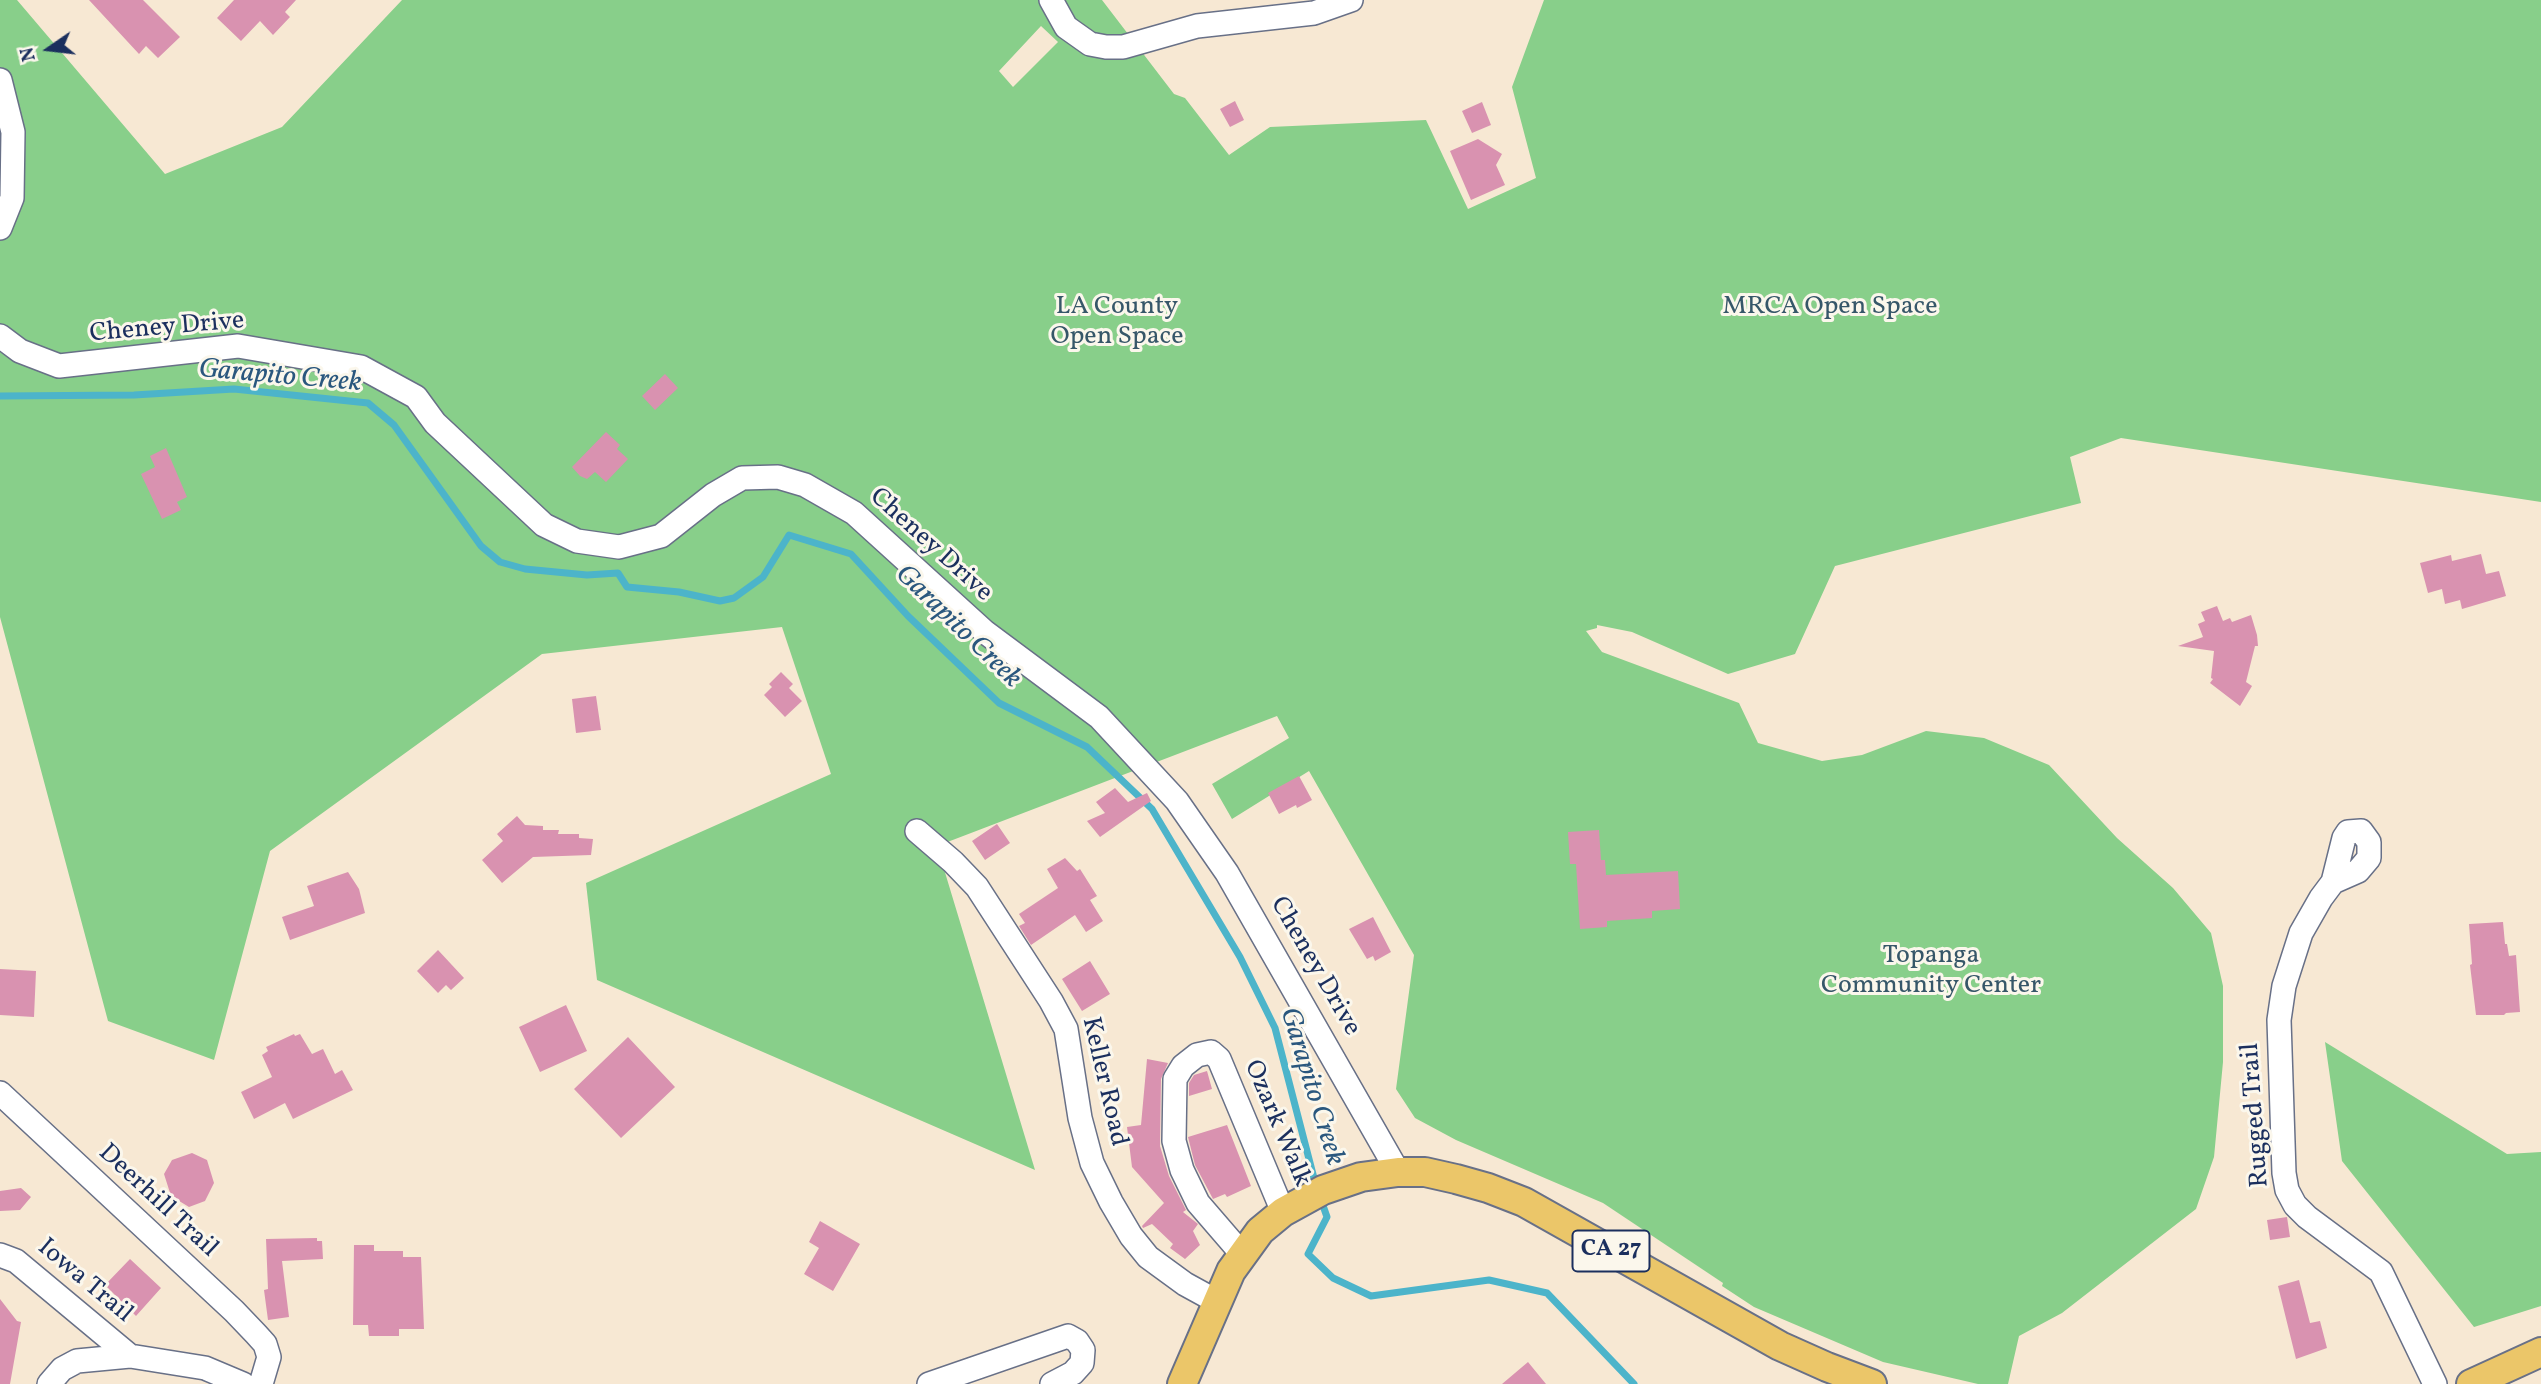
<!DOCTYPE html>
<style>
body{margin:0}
#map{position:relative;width:2541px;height:1384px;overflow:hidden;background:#f7e8d3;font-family:Vollkorn,serif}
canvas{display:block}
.north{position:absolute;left:14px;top:14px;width:70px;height:70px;-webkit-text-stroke:5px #fbf7ec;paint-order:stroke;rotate:256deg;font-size:19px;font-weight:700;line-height:28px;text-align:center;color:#1b2f5e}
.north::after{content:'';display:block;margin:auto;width:24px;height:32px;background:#1b2f5e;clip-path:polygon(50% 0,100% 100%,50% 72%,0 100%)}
</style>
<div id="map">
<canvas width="2541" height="1384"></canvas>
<div class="north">N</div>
</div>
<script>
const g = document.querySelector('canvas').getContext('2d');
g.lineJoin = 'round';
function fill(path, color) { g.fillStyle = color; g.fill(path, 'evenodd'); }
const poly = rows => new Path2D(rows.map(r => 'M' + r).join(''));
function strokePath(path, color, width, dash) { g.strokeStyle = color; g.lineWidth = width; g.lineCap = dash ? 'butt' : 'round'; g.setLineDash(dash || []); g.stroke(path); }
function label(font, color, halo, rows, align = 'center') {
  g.font = font + ' Vollkorn,serif'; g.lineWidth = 6; g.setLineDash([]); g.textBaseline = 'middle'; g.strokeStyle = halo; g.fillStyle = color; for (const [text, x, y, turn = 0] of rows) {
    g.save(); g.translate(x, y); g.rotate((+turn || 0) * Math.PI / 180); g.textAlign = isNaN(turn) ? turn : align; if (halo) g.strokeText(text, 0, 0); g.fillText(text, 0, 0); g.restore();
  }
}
fill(poly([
 [0,0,17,0,165,174,282,127,402,0,1102,0,1174,94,1185,98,1229,155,1270,127,1426,120,1468,209,1536,178,1512,87,1544,0,2541,0,2541,502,2121,438,2070,457,2081,503,1835,566,1795,654,1728,674,1632,632,1597,625,1597,628,1586,631,1602,652,1739,703,1758,743,1822,761,1862,755,1926,731,1984,738,2049,765,2117,838,2173,888,2211,933,2223,986,2223,1062,2214,1157,2196,1209,2062,1313,2019,1336,2008,1384,1978,1384,1883,1362,1754,1307,1722,1286,1723,1283,1603,1203,1456,1140,1415,1118,1396,1089,1414,955,1309,771,1232,819,1212,784,1289,738,1277,716,937,846,1035,1170,597,980,586,883,831,774,782,627,542,654,270,851,214,1060,108,1021,0,617],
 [1041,26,1058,42,1013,87,999,71],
 [2325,1042,2507,1154,2541,1152,2541,1306,2474,1327,2342,1161]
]), '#88cf8a');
strokePath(poly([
 [0,396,134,395,234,389,368,403,394,425,481,546,500,562,525,569,587,575,618,573,627,587,679,592,720,601,734,598,763,577,789,535,851,554,908,616,999,703,1087,747,1152,809,1240,957,1275,1028,1316,1186],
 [1320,1197,1327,1217,1308,1254,1333,1278,1371,1296,1489,1280,1547,1293,1634,1384]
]), '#4cb4ca', 7);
fill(poly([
 [89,0,143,0,180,37,158,58,146,46,139,54],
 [234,0,296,0,285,12,290,17,273,35,260,21,241,41,217,18],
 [1235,101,1244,120,1230,127,1220,109],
 [1482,102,1491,125,1472,133,1462,111],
 [1478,139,1502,154,1496,165,1505,185,1471,200,1450,151],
 [665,374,678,388,655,410,642,396],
 [606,432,620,445,617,449,628,459,606,482,595,472,587,479,580,476,572,467],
 [166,448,187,497,177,502,181,510,162,519,141,474,155,467,150,456],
 [2481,554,2486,574,2499,571,2506,596,2462,609,2460,600,2445,604,2442,589,2428,593,2420,563,2451,555,2452,561],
 [2217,606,2223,621,2230,618,2232,622,2251,615,2257,635,2258,646,2255,646,2246,682,2252,686,2240,706,2210,683,2213,679,2211,678,2214,651,2178,646,2203,637,2198,624,2205,621,2201,612],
 [781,672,793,684,789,688,802,701,785,717,764,695,772,687,769,684],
 [596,696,601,730,576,733,572,699],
 [1299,776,1312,800,1297,808,1296,805,1279,814,1268,793],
 [1115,788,1128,802,1147,793,1151,801,1100,837,1087,821,1105,813,1096,802],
 [517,816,525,825,543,826,543,830,559,830,558,834,579,834,579,838,593,839,591,855,533,857,502,883,482,860,503,841,497,834],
 [997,824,1010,843,985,860,972,841],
 [1599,830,1601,860,1605,860,1606,875,1678,871,1680,909,1652,911,1652,918,1607,921,1607,927,1580,929,1576,864,1570,864,1568,832],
 [1065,858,1077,871,1080,869,1097,896,1090,900,1103,921,1086,932,1075,915,1031,945,1019,926,1025,923,1019,914,1058,888,1047,869],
 [348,872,359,889,365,913,290,940,282,917,314,906,307,886],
 [1373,917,1391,952,1375,961,1373,956,1367,959,1349,929],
 [2503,922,2505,944,2507,944,2509,956,2516,955,2520,1012,2506,1013,2504,1015,2476,1015,2470,965,2472,964,2469,924],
 [438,950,464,978,451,990,446,985,438,993,417,971],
 [1090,961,1110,994,1082,1011,1062,979],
 [0,969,36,971,34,1017,0,1015],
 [566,1005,587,1051,540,1072,519,1027],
 [294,1034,295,1036,300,1034,312,1054,323,1049,335,1074,342,1070,353,1090,293,1119,285,1103,254,1119,241,1092,272,1077,262,1055,268,1051,266,1047],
 [628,1037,675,1087,621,1138,574,1089],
 [1147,1059,1168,1063,1161,1079,1160,1146,1169,1176,1186,1210,1183,1212,1198,1224,1193,1231,1200,1245,1185,1259,1170,1248,1173,1244,1152,1224,1143,1228,1142,1226,1164,1203,1132,1167,1127,1127,1141,1125],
 [1207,1071,1212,1089,1189,1096,1189,1083,1194,1075],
 [1227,1125,1251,1186,1227,1197,1225,1194,1213,1199,1195,1165,1188,1137],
 [192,1153,207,1160,214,1183,205,1201,189,1207,171,1196,164,1174,172,1160],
 [21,1188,31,1197,20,1210,0,1211,0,1191],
 [2287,1217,2290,1237,2270,1240,2267,1220],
 [820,1221,860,1244,833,1291,804,1274,819,1248,809,1242],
 [317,1238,317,1241,322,1241,323,1259,282,1261,289,1317,268,1320,264,1290,268,1289,266,1239],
 [354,1245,374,1245,374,1251,403,1251,403,1257,421,1257,424,1329,399,1329,399,1336,369,1336,368,1325,353,1325],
 [130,1259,161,1288,136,1316,105,1285],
 [2299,1280,2310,1323,2320,1321,2327,1348,2296,1359,2278,1286],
 [0,1299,17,1321,21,1322,10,1384,0,1384],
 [1528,1362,1546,1384,1502,1384]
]), '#d992b0');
const minor = poly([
 [1051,0,1066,27,1090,44,1106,47,1123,47,1197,26,1314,13,1351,0],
 [0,80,13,132,12,198,0,228],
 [0,336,20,351,59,366,238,346,361,367,416,397,435,423,544,525,577,541,619,547,661,536,713,495,742,478,778,477,805,485,854,513,985,632,1099,717,1177,801,1227,873,1398,1172],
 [917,831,953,862,977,887,1051,1001,1066,1029,1080,1118,1092,1163,1111,1202,1131,1236,1148,1257,1185,1284,1216,1301],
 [2333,882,2344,838,2348,832,2361,831,2369,842,2369,858,2358,871,2333,882,2321,898,2301,933,2284,986,2279,1020,2284,1173,2287,1190,2295,1205,2307,1217,2381,1272,2435,1384],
 [0,1093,234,1311,256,1334,265,1344,269,1357,261,1384],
 [1242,1254,1198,1203,1182,1170,1174,1141,1175,1079,1183,1066,1197,1055,1211,1052,1219,1059,1283,1212],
 [0,1255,16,1261,130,1356],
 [49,1384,62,1369,77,1361,130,1356,205,1368,243,1384],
 [929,1384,1068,1336,1077,1341,1083,1350,1082,1363,1073,1373,1052,1384]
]);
const major = poly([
 [1182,1384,1231,1271,1260,1231,1283,1212,1323,1190,1361,1177,1398,1172,1425,1172,1456,1179,1488,1188,1524,1202,1780,1346,1827,1367,1872,1384],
 [2471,1384,2541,1352]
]);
strokePath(minor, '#687087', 26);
strokePath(major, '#687087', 32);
strokePath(minor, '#fff', 23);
strokePath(major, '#ebc669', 28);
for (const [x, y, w] of [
 [1611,1251,77]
]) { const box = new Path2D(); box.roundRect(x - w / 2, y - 20.5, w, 41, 5); g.fillStyle = '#fbf7ec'; g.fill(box); strokePath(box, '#1b2f5e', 2); }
label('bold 24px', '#1b2f5e', null, [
 ["CA 27",1611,1251]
]);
label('26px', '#365769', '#fbf7ec', [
 ["LA County",1117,308],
 ["Open Space",1117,338],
 ["MRCA Open Space",1830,308],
 ["Topanga",1931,957],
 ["Community Center",1931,987]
]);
label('26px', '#1b2f5e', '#fbf7ec', [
 ["Cheney Drive",167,329,-5],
 ["Cheney Drive",930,546,42],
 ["Cheney Drive",1314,967,60],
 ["Keller Road",1103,1082,77],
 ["Rugged Trail",2257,1115,-94],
 ["Ozark Walk",1276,1124,67],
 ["Deerhill Trail",157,1202,43],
 ["Iowa Trail",84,1282,40]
]);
label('italic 28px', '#2a577e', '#fbf7ec', [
 ["Garapito Creek",280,378,5],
 ["Garapito Creek",957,628,44],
 ["Garapito Creek",1310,1087,73]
]);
</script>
